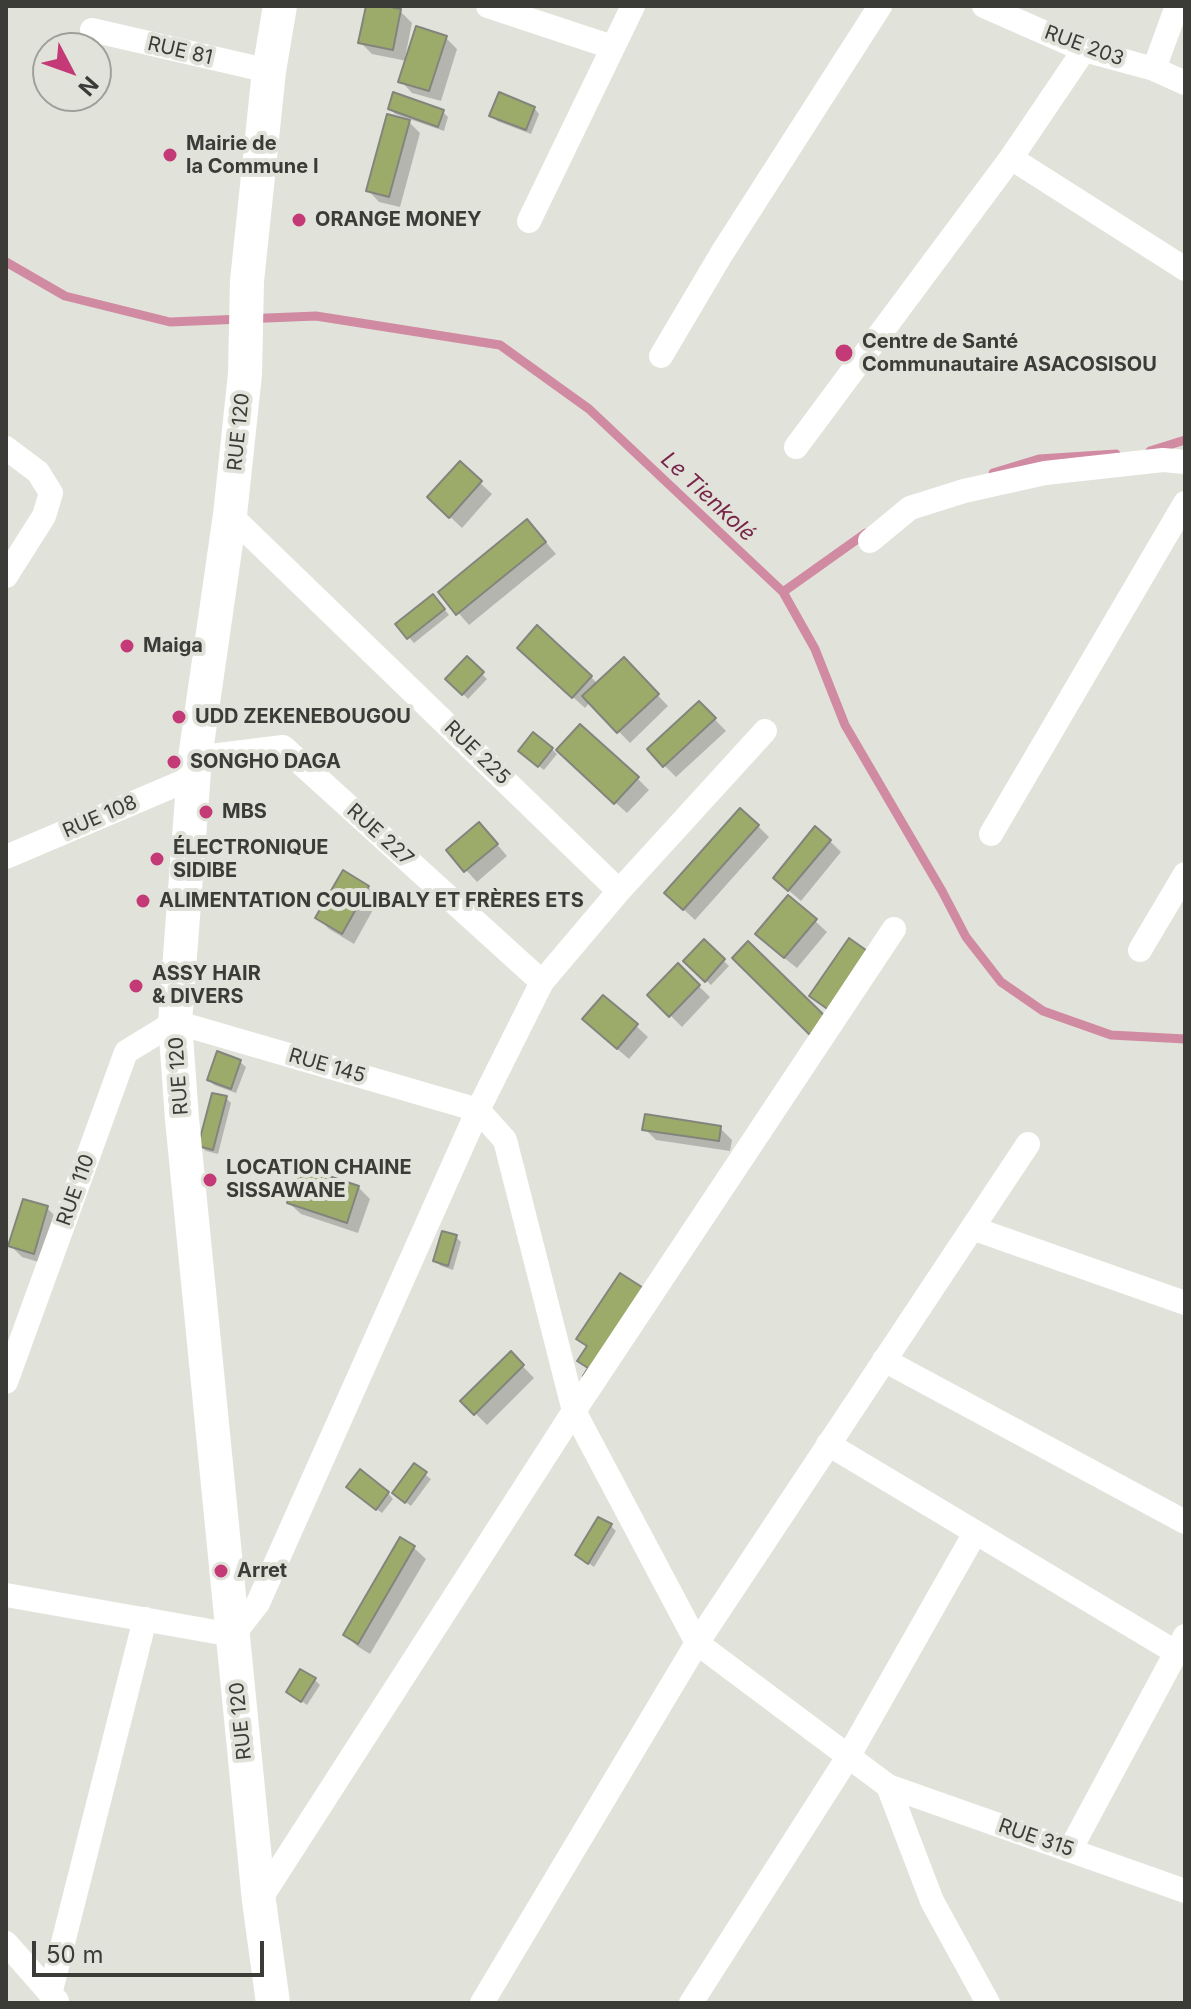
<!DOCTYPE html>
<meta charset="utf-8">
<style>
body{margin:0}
#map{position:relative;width:1191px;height:2009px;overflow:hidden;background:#e1e3db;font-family:Inter,sans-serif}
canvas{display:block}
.frame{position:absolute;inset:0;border:8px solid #3b3c38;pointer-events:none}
.north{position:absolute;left:32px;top:32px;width:80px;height:80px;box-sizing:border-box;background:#e1e3db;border:2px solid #9fa09a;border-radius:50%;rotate:131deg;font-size:22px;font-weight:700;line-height:32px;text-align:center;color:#3b3c38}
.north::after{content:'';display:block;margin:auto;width:28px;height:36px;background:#c33a76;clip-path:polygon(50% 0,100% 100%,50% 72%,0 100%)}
.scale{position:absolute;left:32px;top:1941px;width:232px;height:36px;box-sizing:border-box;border:4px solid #3b3c38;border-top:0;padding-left:10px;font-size:24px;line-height:28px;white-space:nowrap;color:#3b3c38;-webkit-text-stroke:6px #e1e3db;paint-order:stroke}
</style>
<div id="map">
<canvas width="1191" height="2009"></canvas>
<div class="frame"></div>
<div class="north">N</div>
<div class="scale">50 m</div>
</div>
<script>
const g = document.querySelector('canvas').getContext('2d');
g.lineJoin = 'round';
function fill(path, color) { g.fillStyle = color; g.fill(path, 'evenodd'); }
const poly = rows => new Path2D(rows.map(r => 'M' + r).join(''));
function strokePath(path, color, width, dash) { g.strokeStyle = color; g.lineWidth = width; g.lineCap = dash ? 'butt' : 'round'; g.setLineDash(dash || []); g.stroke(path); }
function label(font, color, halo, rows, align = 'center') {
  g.font = font + ' Inter,sans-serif'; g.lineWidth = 8; g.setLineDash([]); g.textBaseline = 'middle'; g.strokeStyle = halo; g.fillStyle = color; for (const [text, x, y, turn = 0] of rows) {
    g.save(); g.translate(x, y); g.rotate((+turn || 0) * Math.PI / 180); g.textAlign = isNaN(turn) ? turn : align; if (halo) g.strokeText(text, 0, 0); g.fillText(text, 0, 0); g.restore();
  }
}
fill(poly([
 [368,6,400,11,412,23,405,58,407,59,446,38,457,49,441,101,412,93,401,81,407,61,372,54,361,43],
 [390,108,443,112,448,117,444,131,395,114],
 [534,108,539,114,531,134,497,121,492,115],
 [409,122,420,133,400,207,379,202,368,190],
 [460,464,492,494,462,528,429,497],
 [538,533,556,554,469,625,441,593],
 [438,601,449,615,414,643,398,625],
 [467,659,487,679,468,699,448,679],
 [531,659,591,677,598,684,624,660,668,706,630,743,590,702,585,708],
 [699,703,726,731,676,777,664,765],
 [552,749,557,754,544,770,526,756],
 [570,762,637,778,649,790,627,813],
 [758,826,769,837,695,920,678,904],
 [490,836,507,856,477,882,466,870],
 [830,841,841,852,801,901,787,889],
 [368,887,379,899,354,944,329,929,318,918],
 [815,921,827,932,797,968,769,946],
 [704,942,729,966,711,985,686,961],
 [678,966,710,997,682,1027,650,995],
 [636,1026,648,1037,629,1059,596,1031],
 [240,1062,246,1067,236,1093,214,1085,209,1080],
 [226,1098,231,1103,218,1154,206,1151,200,1146],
 [720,1128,732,1140,730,1151,656,1140,645,1129],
 [358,1187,370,1199,358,1233,301,1214,289,1203],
 [47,1208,59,1220,45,1264,22,1257,10,1245],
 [456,1237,461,1242,453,1270,441,1266,435,1261],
 [511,1354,534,1378,487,1425,463,1401],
 [414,1466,431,1479,411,1506,400,1498],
 [353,1492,388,1493,393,1499,382,1513],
 [611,1526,616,1531,594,1567,577,1555],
 [401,1540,414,1548,426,1559,370,1654,357,1646,345,1634],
 [315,1680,320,1685,307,1705,289,1692]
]), '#0003');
strokePath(poly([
 [6,262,65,296,170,322,316,316,500,345,589,409,783,592,815,649,845,725,942,891,966,937,1001,982,1043,1011,1111,1035,1185,1039],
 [1150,451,1185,440],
 [993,473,1039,459,1116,454],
 [783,592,866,533]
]), '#d08ba3', 9);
const building = poly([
 [366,6,385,6,401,9,393,50,358,43,366,6],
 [416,26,447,36,429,91,398,82,416,26],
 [393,92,444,110,438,127,388,109,393,92],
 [499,92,535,107,526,130,489,116,499,92],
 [387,114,410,120,389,197,366,191,387,114],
 [460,461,482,481,449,518,427,497,460,461],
 [527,519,546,542,456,615,438,592,527,519],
 [433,594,445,609,407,639,395,624,433,594],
 [537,625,592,676,572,698,517,648,537,625],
 [467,656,484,672,462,695,445,679,467,656],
 [624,657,659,694,617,733,582,696,624,657],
 [699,701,716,718,663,767,647,749,699,701],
 [580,724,639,777,614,804,556,750,580,724],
 [533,732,553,748,538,767,518,751,533,732],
 [740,808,759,825,683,910,664,893,740,808],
 [479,822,498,844,464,872,446,850,479,822],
 [815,826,831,840,788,891,773,878,815,826],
 [343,870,369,886,342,934,315,918,343,870],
 [788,895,817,919,784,958,755,934,788,895],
 [849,938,873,955,833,1013,809,996,849,938],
 [704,939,725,959,705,982,683,961,704,939],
 [748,941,829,1020,812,1037,732,958,748,941],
 [678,963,700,985,669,1017,647,995,678,963],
 [603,995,638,1024,617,1049,582,1019,603,995],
 [217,1051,241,1060,231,1089,207,1080,217,1051],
 [212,1093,227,1096,213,1150,198,1146,212,1093],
 [645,1114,721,1126,719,1141,642,1130,645,1114],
 [299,1166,359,1186,347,1223,287,1203,299,1166],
 [23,1199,48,1206,34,1254,8,1246,23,1199],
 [442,1231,457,1235,448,1266,433,1261,442,1231],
 [620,1273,645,1289,586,1378,583,1376,588,1368,577,1361,587,1346,576,1339,620,1273],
 [511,1351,524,1365,474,1415,460,1401,511,1351],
 [414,1463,427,1472,405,1503,392,1493,414,1463],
 [360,1469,389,1492,376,1510,346,1487,360,1469],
 [598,1517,612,1524,588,1564,575,1555,598,1517],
 [400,1537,415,1546,358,1644,343,1635,400,1537],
 [300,1669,316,1678,301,1702,286,1692,300,1669]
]);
fill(building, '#9dab6a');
strokePath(building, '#83857d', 2);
strokePath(poly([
 [488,6,612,47],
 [984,6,1084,50,1154,69,1185,83],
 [92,30,269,71],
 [1154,69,1177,6],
 [1011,158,1185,269],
 [529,221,633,6],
 [661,356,722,253,880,6],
 [796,447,1011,158,1084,50],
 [6,448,38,472,51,493,44,516,6,576],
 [230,515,619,891],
 [870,541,910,508,964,491,1045,473,1163,460,1185,462],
 [765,731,619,891,542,982,478,1110,505,1140,574,1411,697,1643,888,1786,932,1901,988,2003],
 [195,758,283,747,542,982],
 [991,834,1185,503],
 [6,857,194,777],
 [1140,950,1185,874],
 [972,1228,1185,1303],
 [884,1360,1185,1522],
 [6,1382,126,1052,175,1022,478,1110,258,1603,233,1635,6,1595],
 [828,1444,1177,1653],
 [888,1786,1185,1891],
 [1070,1850,1185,1636],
 [259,1901,574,1411,894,929],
 [6,1943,57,2001],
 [50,1994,145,1619],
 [482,2003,697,1643,1028,1144],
 [691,2003,848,1757,975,1533]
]), '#fff', 24);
strokePath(poly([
 [273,2003,259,1901,182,1119,175,1022,195,758,230,515,245,374,247,281,269,71,280,6]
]), '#fff', 34);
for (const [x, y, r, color] of [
 [170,155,8,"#c33a76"],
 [299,220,8,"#c33a76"],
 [844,353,10,"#c33a76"],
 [127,646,8,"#c33a76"],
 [179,717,8,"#c33a76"],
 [174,762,8,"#c33a76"],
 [206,812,8,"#c33a76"],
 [157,859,8,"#c33a76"],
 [143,901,8,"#c33a76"],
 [136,986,8,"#c33a76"],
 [210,1180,8,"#c33a76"],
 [221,1571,8,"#c33a76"]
]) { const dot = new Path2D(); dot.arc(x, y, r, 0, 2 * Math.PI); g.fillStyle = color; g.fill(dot); strokePath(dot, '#e1e3db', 3); }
label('20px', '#3b3c38', '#e1e3db', [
 ["RUE 203",1084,46,20],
 ["RUE 81",180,51,13],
 ["RUE 120",239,432,-84],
 ["RUE 225",477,753,44],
 ["RUE 108",100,817,-23],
 ["RUE 227",380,835,42],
 ["RUE 145",327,1066,16],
 ["RUE 120",179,1076,-94],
 ["RUE 110",76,1190,-70],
 ["RUE 120",241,1721,-96],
 ["RUE 315",1036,1838,19]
]);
label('bold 20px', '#3b3c38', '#e1e3db', [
 ["Mairie de",186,144],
 ["la Commune I",186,167],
 ["ORANGE MONEY",315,220],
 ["Centre de Santé",862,342],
 ["Communautaire ASACOSISOU",862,365],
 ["Maiga",143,646],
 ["UDD ZEKENEBOUGOU",195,717],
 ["SONGHO DAGA",190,762],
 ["MBS",222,812],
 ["ÉLECTRONIQUE",173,848],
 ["SIDIBE",173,871],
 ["ALIMENTATION COULIBALY ET FRÈRES ETS",159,901],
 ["ASSY HAIR",152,974],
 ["& DIVERS",152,997],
 ["LOCATION CHAINE",226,1168],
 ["SISSAWANE",226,1191],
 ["Arret",237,1571]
], 'left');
label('italic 22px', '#772548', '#e1e3db', [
 ["Le Tienkolé",708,497,43]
]);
</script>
